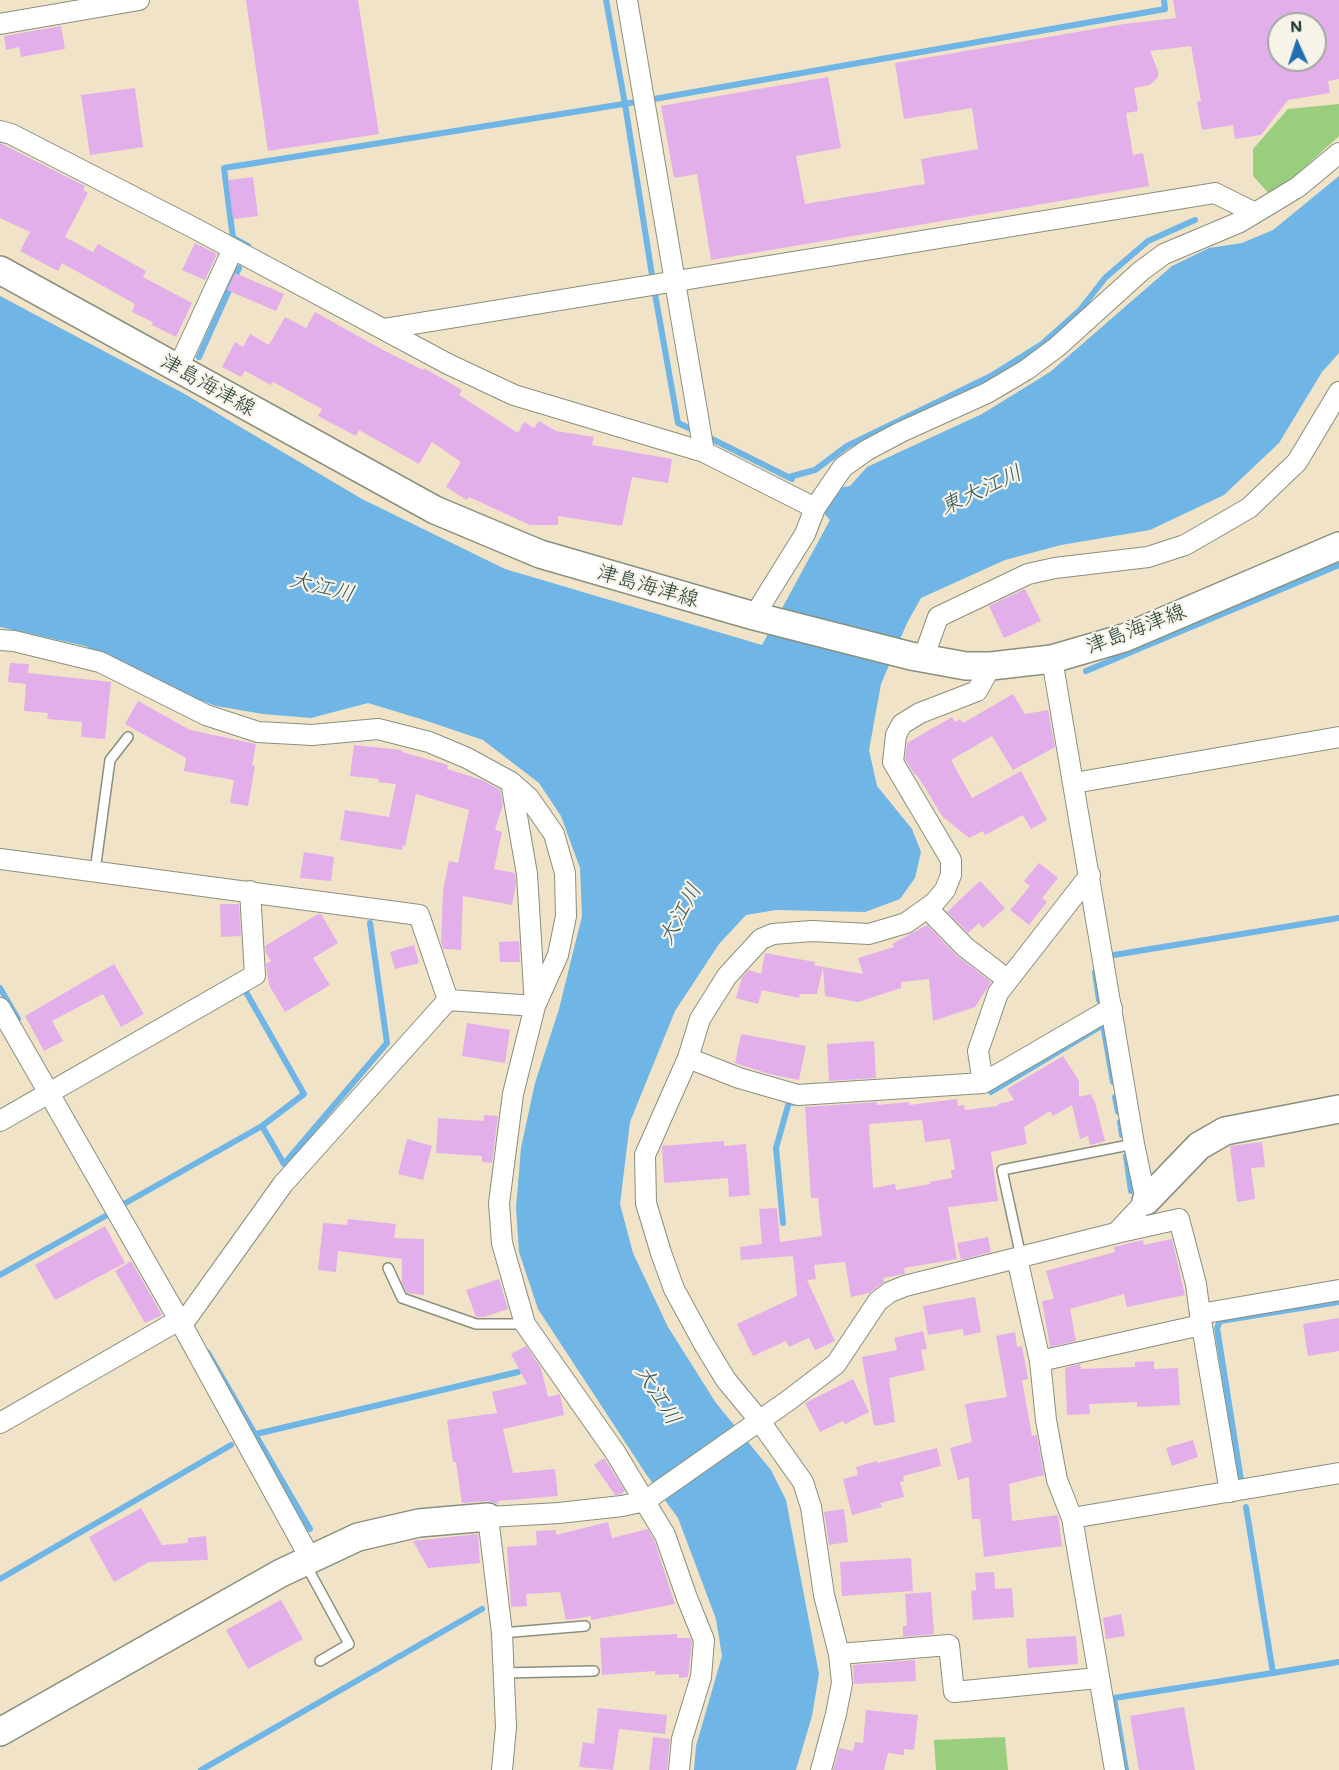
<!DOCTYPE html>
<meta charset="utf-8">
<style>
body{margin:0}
#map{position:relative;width:1339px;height:1770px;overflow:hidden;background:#f1e3c7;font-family:Mali,sans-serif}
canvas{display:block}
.north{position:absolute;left:1267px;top:12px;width:60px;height:60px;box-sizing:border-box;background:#f7f3e8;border:2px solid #a1aaa0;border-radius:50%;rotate:357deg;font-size:16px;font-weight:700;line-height:24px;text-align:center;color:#1f3d34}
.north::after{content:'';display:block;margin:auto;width:21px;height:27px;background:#1f6fb2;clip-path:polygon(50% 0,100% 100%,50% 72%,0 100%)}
</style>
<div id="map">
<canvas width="1339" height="1770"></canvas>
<div class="north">N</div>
</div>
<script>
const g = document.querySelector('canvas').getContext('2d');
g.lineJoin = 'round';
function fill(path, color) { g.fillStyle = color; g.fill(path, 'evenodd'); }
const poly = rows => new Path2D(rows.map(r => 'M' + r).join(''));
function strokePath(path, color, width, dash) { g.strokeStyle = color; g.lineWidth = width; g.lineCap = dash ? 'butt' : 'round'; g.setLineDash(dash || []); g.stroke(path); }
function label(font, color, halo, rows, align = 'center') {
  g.font = font + ' Mali,"Klee One",sans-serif'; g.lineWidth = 4.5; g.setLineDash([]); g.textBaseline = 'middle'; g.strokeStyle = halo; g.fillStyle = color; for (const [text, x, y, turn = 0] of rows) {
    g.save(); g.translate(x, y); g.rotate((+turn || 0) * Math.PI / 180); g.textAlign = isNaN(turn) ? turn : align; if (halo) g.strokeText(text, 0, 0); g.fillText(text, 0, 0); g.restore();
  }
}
fill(poly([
 [1339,104,1339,136,1272,197,1253,176,1253,149,1288,109],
 [1005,1737,1008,1770,936,1770,934,1740]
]), '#9ace7f');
fill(poly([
 [1339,176,1339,353,1322,372,1279,443,1224,495,1150,530,1061,545,1005,560,921,598,907,623,881,684,869,750,877,786,912,829,921,852,915,878,900,899,865,912,776,910,746,915,719,944,675,1011,630,1122,620,1204,633,1253,668,1327,716,1403,771,1470,786,1500,819,1674,812,1716,796,1770,694,1770,696,1746,722,1656,716,1619,678,1518,646,1474,538,1309,519,1252,516,1208,521,1148,535,1083,559,1009,582,916,580,868,561,816,539,783,483,740,424,720,368,703,311,718,263,714,216,706,170,689,128,665,85,646,0,627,0,296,183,393,362,499,505,569,762,645,830,520,821,510,836,488,850,486,867,467,982,414,1050,372,1172,266,1209,248,1242,243,1273,230]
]), '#6fb5e5');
strokePath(poly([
 [606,0,625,104,652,275],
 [654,99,1165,9,1164,0],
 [248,246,233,238,224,168,636,102],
 [655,294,678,423,691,429],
 [199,357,239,268],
 [712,439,792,479],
 [789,477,815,470,847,446,991,376,1042,344,1080,310,1105,278,1148,241,1195,220],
 [1086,671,1339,565],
 [1114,955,1339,918],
 [1095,972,1099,1000],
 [0,988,18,1019],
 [991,1092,1103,1025,1113,1082],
 [1115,1097,1118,1112],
 [1120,1122,1122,1135],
 [262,1126,284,1164,387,1043,370,923],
 [1126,1156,1131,1191],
 [122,1205,262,1126,304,1094,246,992],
 [783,1223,776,1148,789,1102,795,1103],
 [0,1275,109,1214],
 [208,1353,310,1529],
 [256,1434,518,1372],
 [1241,1480,1217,1328,1220,1321,1339,1302],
 [0,1579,231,1445],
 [1273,1673,1339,1662],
 [201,1770,482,1609],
 [1126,1770,1114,1698,1273,1673,1246,1507]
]), '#6fb5e5', 6);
fill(poly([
 [246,0,358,0,379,134,268,151],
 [1173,0,1339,0,1339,79,1328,81,1330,93,1288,100,1261,135,1235,139,1233,125,1202,130,1197,102,1201,101,1191,46,1150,51,1158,71,1158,77,1150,85,1134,88,1138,111,1126,113,1133,155,1143,153,1149,186,711,260,697,174,674,178,661,106,828,77,841,148,796,156,805,204,925,184,921,159,978,149,972,108,904,119,895,63,1124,24,1176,18],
 [1279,24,1315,24,1315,60,1279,60],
 [61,26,65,49,21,57,19,47,6,50,4,36],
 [135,88,143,147,90,155,81,95],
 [0,143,85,186,83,190,88,193,65,237,93,252,98,244,146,271,143,277,192,303,176,337,152,325,153,322,132,312,135,304,62,263,58,271,20,251,30,232,0,218],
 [253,177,258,216,233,219,228,180],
 [195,243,217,254,205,280,182,270],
 [235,273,284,294,276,311,227,290],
 [315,312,383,350,423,370,424,368,462,390,459,395,518,433,524,422,534,428,539,421,556,431,594,437,592,445,672,459,668,483,632,477,622,526,558,516,558,525,530,525,469,497,467,500,446,487,461,462,432,442,419,464,359,430,356,436,318,416,322,409,273,382,271,385,245,371,241,377,222,367,235,342,243,347,250,334,269,345,285,317,306,328],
 [1025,589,1041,621,1004,638,989,606],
 [10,663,29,664,28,673,111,682,105,739,81,737,82,722,47,719,48,713,24,711,26,684,8,682],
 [1013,694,1025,714,1048,710,1055,747,1013,770,992,736,951,760,972,798,1021,771,1047,820,1031,829,1023,815,985,835,983,831,969,838,942,816,929,794,916,774,915,775,905,759,907,743,952,717,955,722,960,719,963,723],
 [138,701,190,730,256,744,252,765,255,766,248,806,230,803,234,780,184,771,186,758,125,724],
 [354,745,402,750,402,752,448,765,447,769,482,780,500,790,503,804,495,830,502,832,494,869,515,873,516,884,512,905,463,896,461,950,443,949,441,942,443,891,449,861,458,863,469,810,416,794,405,846,403,845,402,850,340,840,345,810,389,817,396,784,378,782,379,779,350,776],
 [304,852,334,857,331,881,300,878],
 [1039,863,1058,878,1042,898,1047,902,1029,925,1010,910,1030,886,1024,881],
 [980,881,1005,908,983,928,979,923,968,933,947,912],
 [220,904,239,904,241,936,221,937],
 [318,914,321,914,338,943,313,958,330,985,285,1012,269,985,266,964,271,961,266,953,265,946],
 [927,925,956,955,991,982,975,1007,933,1021,929,979,901,982,901,988,858,1002,825,996,823,967,863,974,858,958,894,947,892,944],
 [519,941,520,962,500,962,499,942],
 [414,945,419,963,395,969,390,952],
 [765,953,815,962,814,965,823,967,817,994,800,994,799,998,762,990,758,1004,736,998,742,977,749,970,761,974],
 [114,964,144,1014,121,1027,103,994,52,1021,63,1041,44,1051,25,1016],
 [467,1023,510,1030,505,1063,462,1056],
 [741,1034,806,1046,799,1080,769,1074,735,1063],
 [874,1041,876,1078,829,1081,827,1044],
 [1063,1056,1079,1081,1079,1097,1091,1094,1093,1100,1094,1099,1105,1141,1090,1145,1088,1136,1080,1139,1072,1105,1053,1116,1050,1111,1024,1127,1027,1144,991,1152,998,1201,948,1207,957,1259,904,1268,905,1274,883,1278,884,1282,869,1293,851,1297,845,1262,814,1265,816,1279,807,1280,835,1341,815,1350,809,1338,789,1347,786,1341,753,1356,737,1324,797,1296,793,1256,741,1260,740,1247,762,1244,759,1209,777,1208,780,1242,822,1236,818,1198,811,1198,805,1107,877,1102,877,1105,909,1102,909,1105,957,1099,958,1106,964,1105,965,1110,998,1106,998,1104,1014,1100,1007,1089],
 [922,1120,925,1142,950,1139,955,1170,951,1170,952,1178,930,1182,930,1184,896,1190,895,1184,873,1188,869,1124],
 [484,1115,498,1116,492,1163,482,1162,482,1156,436,1153,438,1118,484,1121],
 [407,1139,432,1146,423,1180,398,1174],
 [724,1141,724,1146,746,1144,750,1195,729,1197,728,1178,664,1183,662,1146],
 [1262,1142,1265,1167,1251,1168,1255,1199,1237,1202,1230,1146],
 [348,1219,396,1224,394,1238,424,1239,424,1295,407,1293,402,1283,402,1259,338,1251,336,1272,318,1270,323,1223,347,1225],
 [105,1226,125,1263,55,1300,35,1265],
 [988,1237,991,1252,961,1260,957,1243],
 [1172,1239,1185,1295,1127,1307,1124,1294,1070,1309,1076,1341,1050,1347,1042,1301,1054,1299,1046,1271,1115,1252,1114,1247,1143,1240,1144,1245],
 [131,1261,162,1315,145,1323,115,1271],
 [499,1279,508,1309,484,1317,476,1317,466,1290],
 [975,1297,981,1332,964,1336,963,1329,928,1335,923,1306],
 [1339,1318,1339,1351,1308,1356,1303,1324],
 [923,1331,927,1349,921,1350,925,1370,889,1378,895,1422,874,1426,862,1357,897,1350,894,1338],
 [1015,1332,1017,1347,1022,1346,1028,1379,1022,1380,1032,1436,1037,1435,1044,1475,1009,1484,1012,1521,1058,1515,1062,1546,984,1557,980,1519,972,1519,969,1477,958,1480,950,1448,972,1442,965,1404,1007,1397,996,1336],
 [526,1346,541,1368,548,1397,560,1394,564,1415,503,1429,513,1473,555,1469,558,1496,498,1501,499,1504,487,1501,462,1503,456,1462,453,1462,447,1420,497,1413,492,1392,527,1384,511,1354],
 [1154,1361,1154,1369,1178,1368,1180,1405,1137,1407,1137,1402,1089,1404,1090,1414,1067,1415,1065,1368,1080,1364,1081,1369,1135,1367,1135,1362],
 [853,1379,869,1412,845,1424,843,1421,820,1432,805,1403],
 [1193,1440,1198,1457,1172,1466,1166,1448],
 [937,1448,941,1466,903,1476,904,1481,900,1482,904,1497,880,1503,882,1507,852,1515,843,1479,858,1475,856,1467,877,1461,878,1463],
 [604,1458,625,1491,621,1494,615,1495,594,1465],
 [141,1508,162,1545,188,1543,188,1538,206,1536,208,1560,149,1562,114,1582,89,1537],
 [844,1509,848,1542,829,1545,824,1512],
 [608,1522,612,1538,648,1529,654,1540,675,1604,591,1620,591,1616,566,1620,560,1592,526,1594,527,1606,511,1607,507,1547,537,1545,536,1531,556,1530,556,1535],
 [478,1534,480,1563,428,1568,413,1541],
 [911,1558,913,1591,842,1596,840,1562],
 [994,1572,995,1589,1012,1588,1014,1617,973,1620,971,1591,976,1590,975,1573],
 [931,1592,934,1634,903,1637,903,1626,907,1626,905,1594],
 [281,1600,303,1639,248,1669,226,1630],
 [1121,1614,1125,1636,1106,1639,1103,1618],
 [677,1634,677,1638,690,1638,692,1642,688,1677,679,1678,679,1674,655,1675,655,1671,602,1675,600,1638],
 [1076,1636,1078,1664,1028,1668,1026,1639],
 [915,1660,916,1681,854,1684,853,1665],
 [1184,1707,1195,1770,1139,1770,1130,1716],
 [598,1708,667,1715,665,1734,619,1729,613,1770,579,1767,583,1742,594,1744],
 [866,1710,918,1715,914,1750,904,1749,904,1755,888,1753,884,1770,833,1770,839,1748,853,1751,855,1742,863,1743],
 [653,1737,670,1739,667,1770,649,1770]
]), '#e2afeb');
const lane = poly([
 [95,871,110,760,128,737],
 [1021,1257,1002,1170,1134,1144],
 [388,1268,402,1298,476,1324,525,1324],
 [306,1565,349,1644,320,1661],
 [502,1633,585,1626],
 [503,1673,594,1671]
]);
const street = poly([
 [627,0,704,452],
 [0,24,139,0],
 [0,131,11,134,196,229,448,364,514,395,704,452,815,508,843,467,867,450,901,432,987,393,1026,370,1057,347,1141,271,1164,254,1240,222,1255,213,1298,187,1339,153],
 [383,329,1215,193,1255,213],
 [178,368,233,249],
 [754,616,805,534,815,508],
 [0,640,14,641,100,662,206,715,258,732,312,735,378,729,429,742,467,758,511,782,527,874,535,1006,448,1000],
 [928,645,938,617,1028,574,1055,568,1148,557,1185,545,1249,508,1297,462,1339,392],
 [511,782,529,798,554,834,565,873,566,916,558,955,535,1006,513,1094,499,1203,502,1243,525,1324,615,1452,665,1535,687,1598,704,1640,701,1677,682,1739,679,1770],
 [1074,783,1339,737],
 [0,859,419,915,448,1000],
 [927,908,965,947,1008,980],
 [0,1008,182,1325,310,1558],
 [688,1058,739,1078,798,1095,983,1083,1112,1008],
 [983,1083,978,1051,998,993,1090,875],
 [0,1121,255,975,250,891],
 [1116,1233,1179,1219,1196,1284,1200,1314,1339,1290],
 [1017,1258,1040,1361,1046,1420,1057,1480,1072,1518,1115,1770],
 [1200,1314,1230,1492],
 [182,1325,283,1184,448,1000],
 [1040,1361,1201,1325],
 [0,1423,179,1320],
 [1072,1518,1339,1473],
 [839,1654,949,1645,954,1692,1098,1678],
 [502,1770,506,1727,502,1633,488,1517,559,1513,622,1506,645,1501,789,1400,836,1364,878,1301,890,1292,905,1286,1116,1233,1146,1201,1134,1144,1052,659],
 [821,1770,836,1714,842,1683,839,1654,824,1595,811,1507,803,1482,759,1420,726,1380,704,1344,674,1289,661,1253,646,1203,645,1155,688,1058,700,1019,727,976,761,939,773,934,812,931,869,934,906,923,934,903,945,890,951,875,951,860,893,762,896,735,902,724,920,713,977,691,991,666]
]);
const secondary = poly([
 [0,270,435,510,540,554,754,616,911,656,966,666,991,666,1052,659,1124,638,1339,546],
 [1146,1201,1199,1146,1225,1131,1339,1109],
 [0,1732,281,1573,358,1537,419,1523,488,1517]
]);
strokePath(lane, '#88907e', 12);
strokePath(street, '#88907e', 22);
strokePath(secondary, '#88907e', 30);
strokePath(lane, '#fff', 9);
strokePath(street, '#fff', 20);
strokePath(secondary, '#fff', 27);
label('21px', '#1f3d34', '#f7f3e8', [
 ["津島海津線",208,385,29],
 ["津島海津線",648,586,16],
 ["津島海津線",1136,629,-21]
]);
label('italic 22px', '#335b60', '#f7f3e8', [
 ["東大江川",981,490,-25],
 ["大江川",322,587,14],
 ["大江川",680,914,-61],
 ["大江川",658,1395,58]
]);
</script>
